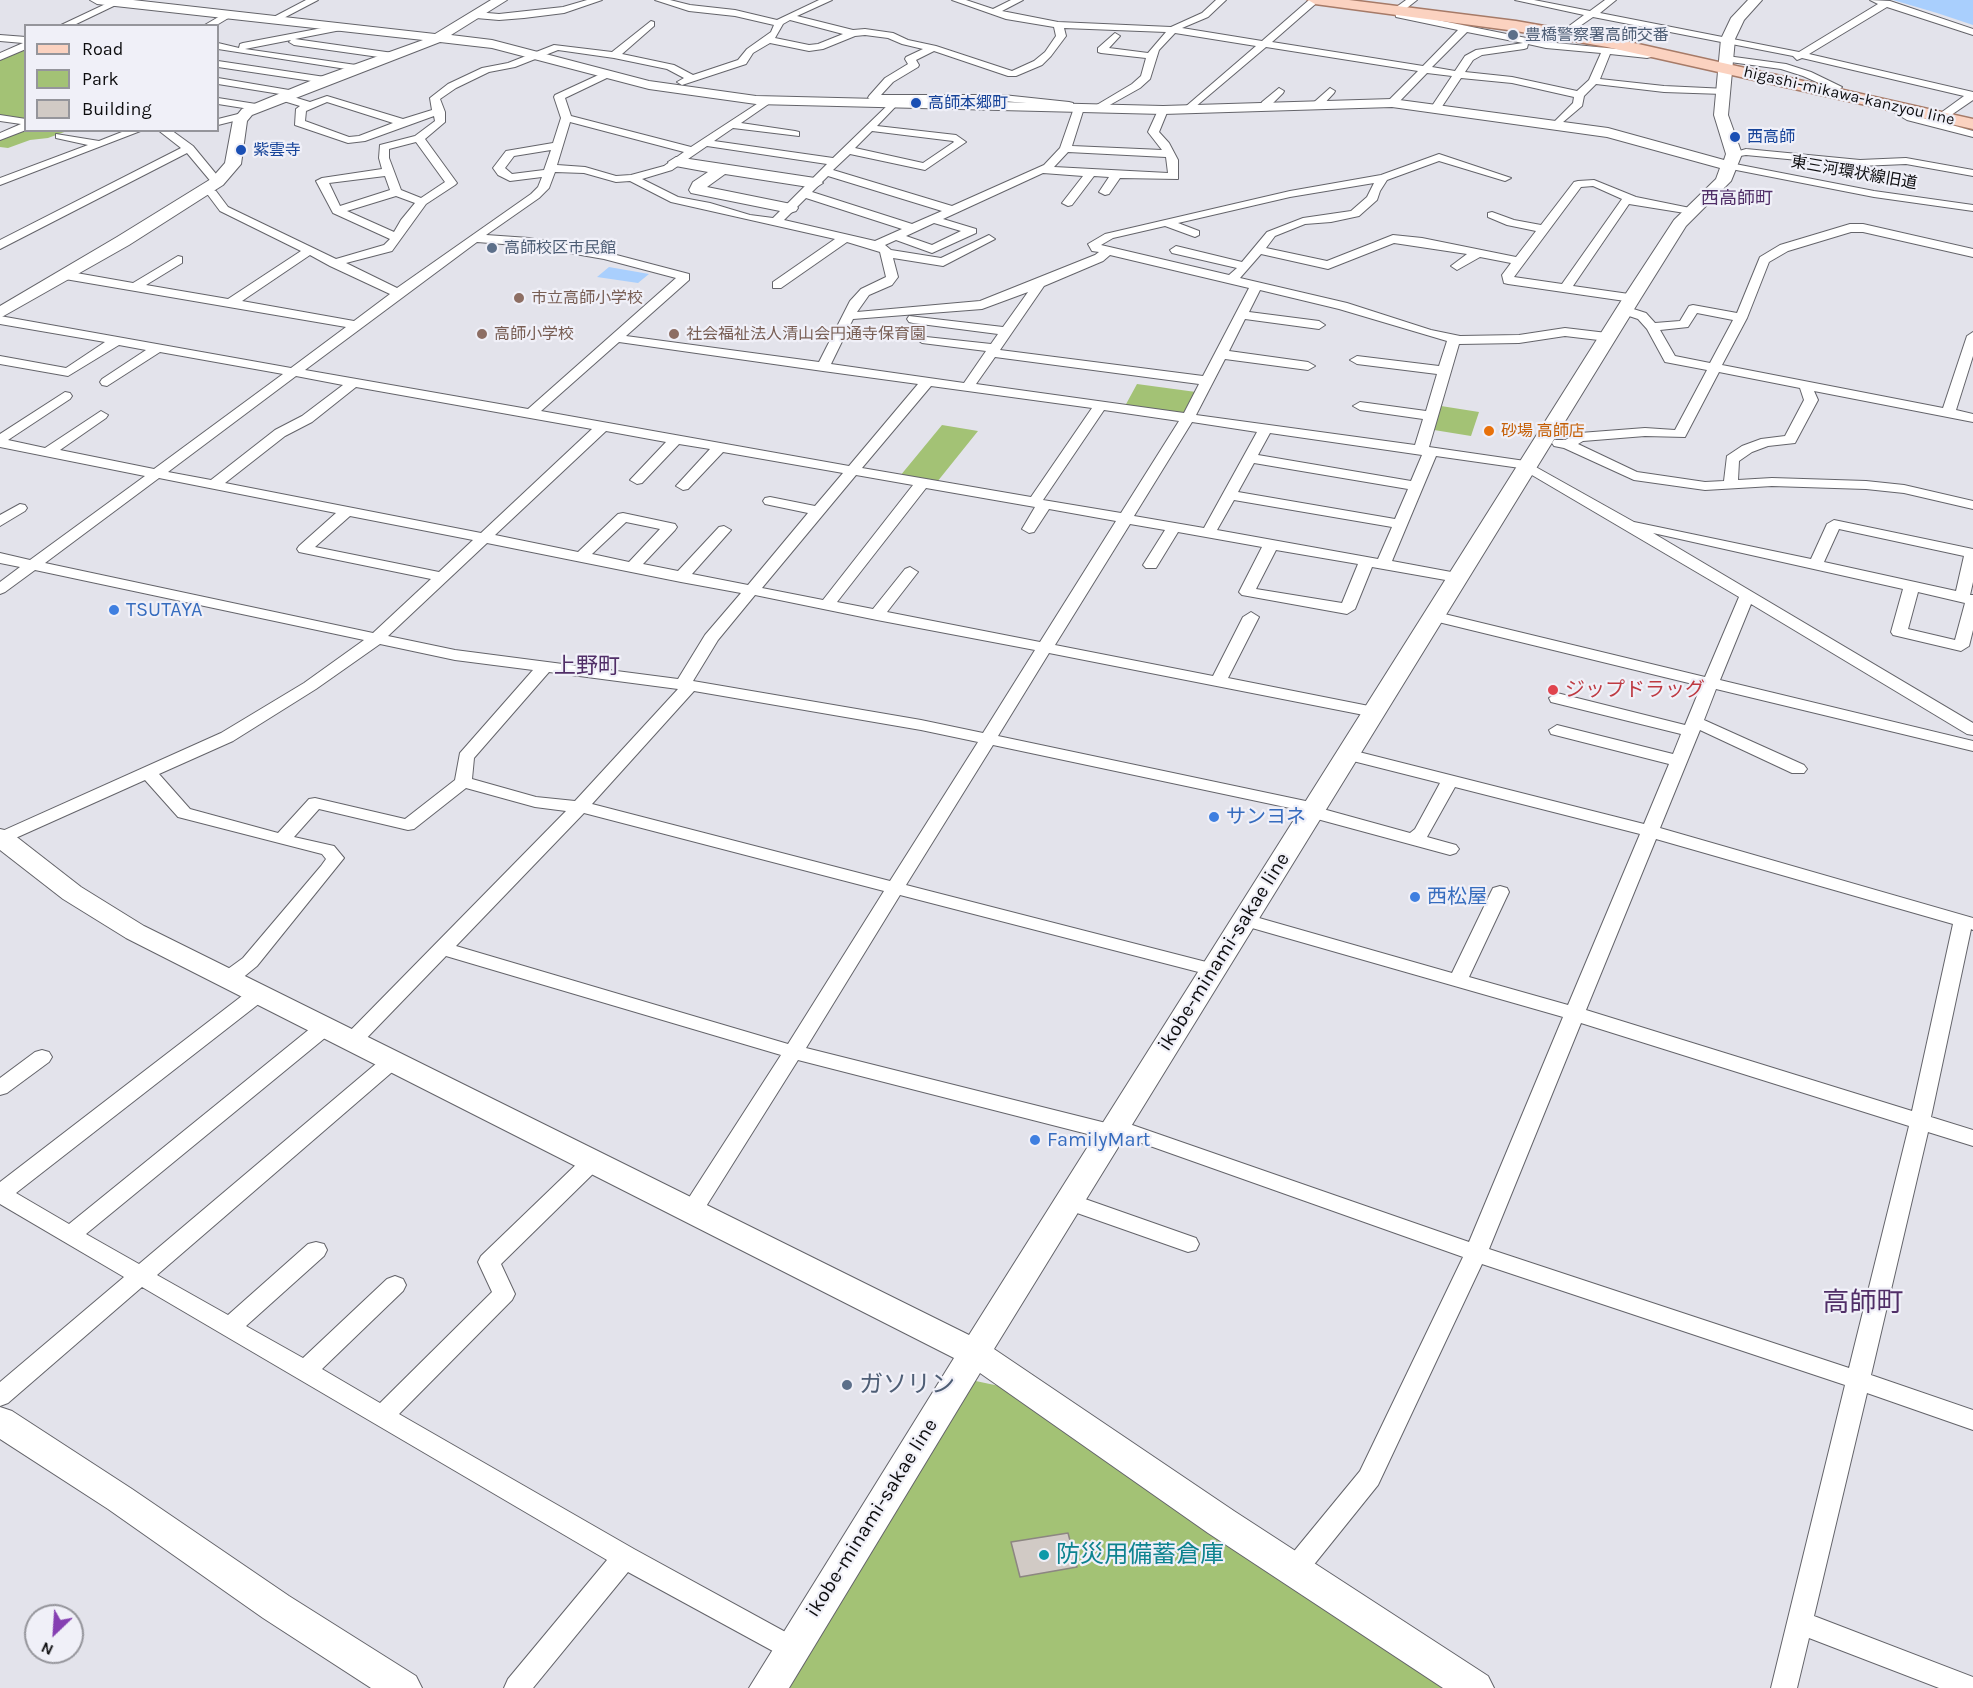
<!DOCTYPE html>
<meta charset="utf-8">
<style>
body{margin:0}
#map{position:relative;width:1973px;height:1688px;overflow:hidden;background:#e3e3eb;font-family:Karla,sans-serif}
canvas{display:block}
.legend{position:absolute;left:24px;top:24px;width:195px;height:108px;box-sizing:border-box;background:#f0f0f8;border:2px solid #95959b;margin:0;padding:8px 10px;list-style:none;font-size:18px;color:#0d0d0f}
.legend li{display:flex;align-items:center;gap:12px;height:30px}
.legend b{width:30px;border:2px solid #95959b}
.north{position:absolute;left:24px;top:1604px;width:60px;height:60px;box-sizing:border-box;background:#f0f0f8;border:2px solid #95959b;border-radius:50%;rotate:205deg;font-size:16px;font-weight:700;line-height:24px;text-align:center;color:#0d0d0f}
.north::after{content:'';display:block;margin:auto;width:21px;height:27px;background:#853fb2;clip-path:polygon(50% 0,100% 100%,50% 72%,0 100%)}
</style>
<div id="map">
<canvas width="1973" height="1688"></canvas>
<ul class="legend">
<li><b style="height:8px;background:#fbd2c0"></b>Road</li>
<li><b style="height:16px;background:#a3c275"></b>Park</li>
<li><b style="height:16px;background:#d1cac5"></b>Building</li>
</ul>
<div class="north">N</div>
</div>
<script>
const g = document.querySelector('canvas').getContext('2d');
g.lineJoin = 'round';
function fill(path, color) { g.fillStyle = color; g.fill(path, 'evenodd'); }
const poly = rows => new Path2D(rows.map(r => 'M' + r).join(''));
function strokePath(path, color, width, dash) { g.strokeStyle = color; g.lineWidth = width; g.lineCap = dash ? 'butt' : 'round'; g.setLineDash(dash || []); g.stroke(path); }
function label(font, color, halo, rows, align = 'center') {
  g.font = font + ' Karla,"Noto Sans JP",sans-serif'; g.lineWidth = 4.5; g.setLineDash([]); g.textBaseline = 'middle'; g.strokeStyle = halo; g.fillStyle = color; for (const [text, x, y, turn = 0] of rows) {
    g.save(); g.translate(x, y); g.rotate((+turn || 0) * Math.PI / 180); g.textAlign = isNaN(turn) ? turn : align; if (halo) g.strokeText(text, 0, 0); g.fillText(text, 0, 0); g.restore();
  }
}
fill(poly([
 [25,48,25,120,0,116,0,60],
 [25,128,26,130,67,131,48,138,30,140,8,148,0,147,0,139],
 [1137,384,1196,392,1185,414,1125,406],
 [1441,406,1479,412,1471,436,1434,430],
 [942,425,978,431,937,482,900,476],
 [971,1380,1004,1387,1449,1688,790,1688,804,1653]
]), '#a3c275');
fill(poly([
 [1893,0,1973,0,1973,25,1937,13],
 [609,267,649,274,638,283,597,277]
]), '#a9cffd');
const building = poly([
 [1068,1533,1077,1567,1020,1577,1011,1542,1068,1533]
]);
fill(building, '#d1cac5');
strokePath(building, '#8c8681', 1.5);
const street = poly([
 [114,0,122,2,72,26,59,26,114,0],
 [306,0,318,0,276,22,268,20,306,0],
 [587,0,602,0,564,13,524,18,499,20,476,18,471,15,476,12,499,14,563,7,587,0],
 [655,0,670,0,690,5,735,10,777,20,819,0,832,0,797,16,853,30,865,29,893,33,908,40,936,46,1012,71,1034,61,1045,52,1056,36,1054,27,1006,19,952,0,966,0,993,9,1011,0,1023,0,1002,11,1058,22,1171,27,1202,13,1216,0,1226,0,1208,17,1182,28,1262,41,1309,0,1320,0,1272,42,1423,66,1458,30,1396,17,1395,8,1406,0,1417,0,1403,11,1403,13,1546,42,1647,52,1660,50,1665,53,1647,58,1610,54,1600,79,1664,86,1727,89,1728,91,1723,94,1664,92,1596,84,1584,96,1582,106,1556,128,1551,125,1573,103,1574,97,1512,83,1461,78,1439,111,1435,112,1430,109,1452,76,1427,73,1396,105,1392,106,1388,105,1388,101,1418,71,1266,47,1188,113,1184,112,1184,108,1256,46,1175,33,1159,50,1150,79,1140,88,1099,111,1094,108,1095,106,1132,84,1141,76,1146,58,1101,53,1098,52,1098,48,1115,33,1120,36,1109,48,1148,53,1166,32,1064,28,1066,36,1051,56,1042,65,1016,76,1008,76,934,51,916,60,919,65,918,67,893,82,881,95,1003,95,1069,102,1073,103,1073,107,1003,101,894,101,898,104,877,126,956,135,966,142,925,170,850,154,833,170,952,206,1044,165,1060,148,1074,108,1079,105,1084,108,1072,146,1162,150,1148,132,1159,108,1167,108,1168,110,1159,132,1169,143,1178,160,1178,179,1120,178,1109,194,1105,195,1099,192,1109,177,1094,176,1072,205,1068,206,1062,203,1083,176,1043,173,943,219,976,229,976,233,932,253,896,240,885,245,891,250,941,258,985,237,989,235,995,239,943,266,893,258,898,277,892,285,869,295,857,312,980,301,1095,255,1099,252,1092,251,1088,244,1105,234,1290,191,1381,175,1439,154,1511,178,1505,181,1439,161,1387,180,1380,191,1377,200,1359,216,1331,222,1305,224,1275,236,1266,248,1327,261,1393,235,1422,238,1516,257,1536,231,1507,225,1488,217,1488,213,1492,212,1514,220,1541,225,1574,182,1578,181,1594,180,1636,197,1695,209,1695,213,1691,214,1629,204,1573,286,1636,295,1638,298,1636,301,1632,302,1508,284,1504,283,1502,275,1511,263,1480,257,1457,270,1451,266,1467,254,1394,243,1328,269,1261,254,1240,278,1347,303,1431,330,1460,336,1519,335,1565,328,1607,333,1613,337,1607,341,1565,336,1519,343,1459,344,1429,447,1532,462,1534,466,1634,522,1811,559,1827,524,1834,520,1973,549,1973,582,1970,595,1973,595,1973,630,1969,646,1961,651,1893,635,1891,632,1903,589,1653,533,1973,723,1973,735,1967,734,1751,604,1720,680,1973,741,1973,751,1716,689,1704,720,1804,765,1807,769,1804,773,1792,773,1700,730,1660,828,1973,918,1973,930,1971,929,1931,1117,1973,1130,1973,1146,1928,1132,1871,1375,1973,1410,1973,1430,1867,1393,1814,1616,1973,1677,1973,1688,1939,1688,1809,1638,1797,1688,1771,1688,1845,1385,1482,1264,1378,1485,1304,1577,1295,1580,1286,1577,1282,1569,1286,1561,1360,1471,1463,1257,1119,1135,1111,1140,798,1060,700,1216,692,1218,684,1216,681,1210,781,1055,446,956,358,1047,351,1049,344,1047,341,1042,344,1037,566,811,535,807,466,788,414,829,408,830,319,809,294,837,334,846,344,858,257,966,235,984,228,985,221,984,218,979,221,974,243,958,321,866,326,859,322,854,178,817,145,780,0,845,0,832,221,733,304,683,364,640,35,570,5,592,0,594,0,582,20,567,0,563,0,553,30,560,145,476,0,447,0,434,65,392,70,393,72,396,70,399,8,440,45,448,101,411,108,415,106,418,60,450,154,469,283,374,160,352,107,386,102,385,100,382,102,379,146,350,119,345,68,376,0,364,0,356,66,368,105,342,0,324,0,316,291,368,346,327,65,279,59,275,65,271,133,283,178,256,182,257,182,263,146,285,228,299,301,251,220,211,208,195,199,190,205,187,216,191,228,207,336,259,384,245,390,239,333,213,316,181,322,178,382,169,379,158,380,145,415,136,435,121,434,116,365,141,348,143,295,125,296,109,300,106,277,99,276,97,280,94,218,84,218,78,295,91,295,95,287,95,310,102,327,96,403,119,432,110,430,98,448,84,482,68,508,63,554,45,612,52,651,21,654,22,654,26,622,54,674,65,693,75,738,60,747,49,771,32,774,25,735,16,689,11,655,0],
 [790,20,843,34,818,44,809,45,775,38,783,24,790,20],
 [1467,32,1523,43,1476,50,1465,56,1455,71,1432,67,1467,32],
 [865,35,888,38,902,44,923,49,906,57,905,59,908,64,885,78,869,96,868,98,873,101,892,101,833,158,714,141,733,128,799,136,799,132,795,131,741,123,770,103,770,99,766,98,691,147,571,116,565,98,611,76,611,72,607,71,555,95,554,97,561,118,553,143,506,151,493,168,498,175,510,181,542,177,538,187,531,194,397,288,346,263,392,251,426,204,455,185,457,183,425,139,445,122,445,112,440,99,456,88,489,72,515,67,558,50,614,58,667,69,684,78,677,82,682,85,746,64,753,53,770,43,809,51,823,49,855,36,865,35],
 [1528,44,1546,48,1601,53,1589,80,1577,91,1512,77,1465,72,1473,60,1482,55,1524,49,1527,48,1528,44],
 [327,102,393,123,359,136,349,137,305,121,306,111,327,102],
 [570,122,684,152,664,166,631,175,616,176,585,167,557,165,570,122],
 [872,131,953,141,954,142,923,163,855,148,872,131],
 [416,142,445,182,421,198,401,190,389,158,389,149,416,142],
 [707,146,827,164,773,218,750,215,710,203,678,197,642,179,672,170,707,146],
 [551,150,544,170,512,174,505,168,514,156,551,150],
 [1068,152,1166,157,1168,173,1054,167,1068,152],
 [555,172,584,173,616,182,630,181,671,202,835,239,773,282,773,288,781,288,847,242,880,252,886,277,861,289,850,301,819,362,626,336,689,280,689,274,605,252,529,238,486,235,539,198,549,188,555,172],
 [385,176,390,190,340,206,329,183,385,176],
 [828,176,942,211,912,224,812,192,828,176],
 [1374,183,1367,197,1351,211,1303,218,1267,232,1242,262,1176,246,1170,250,1172,253,1237,268,1229,275,1101,245,1113,238,1165,226,1195,237,1199,235,1199,231,1178,223,1290,197,1374,183],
 [1593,186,1622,199,1562,284,1514,277,1581,187,1593,186],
 [396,196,415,203,401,220,394,232,347,211,396,196],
 [806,198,902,229,875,241,784,220,806,198],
 [934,223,961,231,932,245,906,236,934,223],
 [477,242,529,246,604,259,676,278,528,409,305,370,477,242],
 [310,255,330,266,390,294,354,321,242,301,310,255],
 [1110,255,1249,288,1203,376,1000,350,1044,286,1103,261,1110,255],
 [1260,290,1339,309,1447,341,1439,366,1357,356,1350,360,1357,364,1437,374,1426,411,1360,402,1353,406,1360,410,1423,419,1415,445,1196,415,1225,359,1308,370,1315,366,1308,362,1229,351,1245,319,1319,329,1325,325,1319,321,1249,312,1260,290],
 [1028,292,1003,327,909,316,907,319,909,322,913,323,998,334,991,344,917,336,916,339,922,343,986,351,964,383,831,364,853,319,982,309,1028,292],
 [619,342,823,371,918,384,849,466,541,411,619,342],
 [995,357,1199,384,1184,413,976,384,995,357],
 [296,376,343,385,302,416,275,430,211,480,168,472,296,376],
 [931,386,1092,408,1031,497,862,468,931,386],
 [356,387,530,418,592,429,481,533,225,483,285,436,312,422,356,387],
 [1104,410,1179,421,1121,513,1043,500,1104,410],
 [1192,422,1257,432,1204,528,1134,516,1192,422],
 [606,431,666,442,630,480,637,484,642,483,679,444,710,449,676,486,683,490,688,489,723,452,843,473,815,506,770,497,765,498,763,501,765,504,808,513,748,585,692,574,731,530,724,526,719,527,678,571,643,564,675,530,677,527,675,524,623,513,618,514,578,552,495,535,606,431],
 [1270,433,1422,455,1411,481,1258,455,1270,433],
 [1436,456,1520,468,1739,597,1705,677,1432,611,1424,616,1426,619,1701,686,1685,725,1557,693,1549,698,1551,702,1681,734,1673,754,1557,725,1549,730,1551,734,1669,764,1644,824,1347,749,1341,750,1338,754,1341,758,1440,783,1415,829,1410,833,1323,809,1321,804,1315,803,998,736,1049,653,1374,717,1380,716,1382,712,1380,708,1374,707,1228,678,1259,617,1251,612,1243,617,1213,676,1055,645,1130,524,1165,530,1143,565,1146,568,1156,568,1178,532,1262,547,1239,592,1242,595,1347,614,1355,609,1372,567,1457,582,1462,580,1465,577,1462,574,1392,561,1436,456],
 [1254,463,1408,489,1395,519,1238,492,1254,463],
 [856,475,913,485,823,600,762,588,856,475],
 [159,478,336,513,299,546,297,549,299,552,431,579,373,633,45,563,159,478],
 [926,488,1035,507,1022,529,1029,533,1034,532,1049,509,1116,521,1040,642,887,612,918,572,910,567,905,569,873,609,837,602,926,488],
 [1234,500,1392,527,1378,559,1217,530,1234,500],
 [350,516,473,540,439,572,315,547,350,516],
 [626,522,660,529,629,562,592,554,626,522],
 [1839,529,1964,556,1956,591,1824,562,1839,529],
 [487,543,681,582,741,593,705,635,678,679,455,650,388,636,487,543],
 [1276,550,1358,564,1342,603,1256,589,1276,550],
 [1918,592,1965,603,1955,640,1908,629,1918,592],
 [755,595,877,620,1035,650,983,733,921,720,693,681,718,640,755,595],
 [380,644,455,660,533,670,460,753,455,780,405,819,315,798,309,799,278,833,190,809,159,774,233,741,316,689,380,644],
 [549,672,678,689,575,801,536,797,472,779,474,758,549,672],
 [694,691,921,730,978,742,890,881,592,804,694,691],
 [993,745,1304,811,1306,816,1450,855,1456,853,1459,849,1456,845,1427,837,1455,787,1640,834,1568,1005,1469,977,1509,892,1507,888,1500,886,1493,888,1491,892,1452,973,1245,914,1238,916,1236,920,1238,924,1563,1017,1469,1242,1115,1119,1106,1123,806,1048,900,895,1214,976,1221,975,1224,970,1221,965,1214,964,906,885,993,745],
 [584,813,884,891,788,1044,456,946,584,813],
 [1656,839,1953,924,1912,1111,1586,1010,1656,839],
 [1581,1023,1909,1126,1849,1368,1489,1249,1581,1023],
 [1515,0,1534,0,1590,11,1605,0,1616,0,1600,13,1799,52,1878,4,1870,0,1890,1,1973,29,1973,35,1887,7,1809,54,1973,92,1973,100,1941,122,1973,131,1973,137,1907,120,1880,104,1889,102,1915,116,1931,120,1964,96,1802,58,1797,60,1793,56,1593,17,1564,37,1561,36,1561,32,1584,15,1515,0],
 [227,12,232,15,230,17,215,26,203,26,227,12],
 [338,25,341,26,341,30,295,39,393,53,398,56,393,59,294,45,289,42,291,40,245,49,363,66,363,70,359,71,218,49,218,43,239,48,240,44,243,43,338,25],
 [0,35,26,37,26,49,0,60,0,53,23,43,0,41,0,35],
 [1727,56,1786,64,1811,72,1842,87,1835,94,1827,94,1826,92,1830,88,1803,76,1781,69,1723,61,1723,57,1727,56],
 [218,61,325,77,330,80,325,83,218,67,218,61],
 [1279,88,1284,91,1283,93,1271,105,1271,109,1263,109,1261,104,1262,102,1279,88],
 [1330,88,1335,91,1334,93,1320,108,1312,108,1312,104,1330,88],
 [218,98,256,104,261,107,256,110,218,104,218,98],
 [242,113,246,114,246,118,218,125,218,119,242,113],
 [0,115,26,119,26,130,0,140,0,133,21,124,0,121,0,115],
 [127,130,143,130,0,185,0,178,88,145,56,138,56,134,99,141,127,130],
 [158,130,171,130,193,146,221,180,221,184,213,184,187,153,0,249,0,240,181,148,158,130],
 [1746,149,1860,160,1906,158,1973,170,1973,176,1906,164,1860,166,1746,155,1734,157,1729,154,1746,149],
 [1730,163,1874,191,1973,205,1973,211,1874,197,1726,168,1726,164,1730,163],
 [1850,224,1863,224,1973,249,1973,257,1863,232,1851,232,1788,251,1769,262,1747,318,1722,365,1943,408,1967,336,1973,332,1973,356,1956,410,1973,414,1973,422,1814,391,1818,400,1795,443,1768,446,1752,452,1739,461,1738,480,1772,478,1866,481,1904,485,1973,501,1973,509,1904,493,1866,489,1772,486,1705,490,1634,480,1564,448,1554,446,1552,443,1554,440,1565,440,1580,433,1645,428,1675,430,1707,370,1665,362,1647,329,1638,319,1620,313,1618,310,1620,307,1624,306,1646,313,1655,323,1680,321,1689,306,1693,305,1737,313,1760,257,1780,245,1850,224],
 [1697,313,1733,320,1710,363,1675,356,1660,330,1688,327,1697,313],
 [1719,372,1800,388,1804,400,1785,436,1761,439,1742,446,1727,456,1724,481,1705,482,1637,472,1578,444,1583,441,1645,436,1685,437,1719,372],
 [20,504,25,505,27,508,25,511,0,526,0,515,20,504],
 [258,987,265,989,268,994,265,999,16,1193,69,1224,317,1023,324,1021,331,1023,334,1028,331,1033,86,1234,139,1264,384,1057,391,1055,398,1057,401,1062,398,1067,157,1275,228,1315,308,1244,316,1242,324,1244,327,1250,324,1256,246,1326,303,1358,387,1279,395,1276,403,1279,406,1285,403,1291,322,1369,380,1403,492,1292,478,1262,481,1256,585,1156,593,1153,601,1156,604,1161,601,1166,501,1264,515,1294,512,1300,399,1414,634,1549,800,1640,804,1648,800,1656,791,1660,782,1656,628,1572,533,1688,504,1688,508,1679,607,1560,142,1287,8,1403,0,1406,0,1382,124,1277,0,1204,0,1182,251,989,258,987],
 [42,1050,49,1052,52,1057,49,1062,7,1093,0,1095,0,1078,35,1052,42,1050],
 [1068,1193,1196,1238,1199,1244,1196,1250,1188,1252,1060,1207,1057,1201,1060,1195,1068,1193]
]);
const secondary = poly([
 [90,0,133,0,435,34,491,0,507,0,451,35,492,40,649,81,756,96,1163,106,1392,99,1608,128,1724,160,1726,154,1714,115,1721,39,1731,18,1748,0,1762,0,1744,20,1735,39,1728,115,1742,154,1731,181,1686,226,1641,298,994,1349,1234,1511,1488,1676,1494,1688,1443,1688,1208,1533,980,1373,789,1688,749,1688,954,1358,126,938,63,899,0,850,0,829,9,831,81,887,144,926,969,1335,1623,298,1674,220,1716,179,1720,168,1607,137,1392,107,1163,114,756,104,649,89,492,48,440,42,252,115,247,121,241,164,223,185,129,245,0,318,0,306,117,237,211,179,225,163,233,120,242,109,320,77,423,40,97,4,90,0],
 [676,157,815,178,823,183,815,188,725,174,707,187,796,205,798,208,796,211,790,213,691,193,689,190,693,182,708,172,670,165,668,162,676,157],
 [0,1407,12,1411,132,1489,289,1596,416,1676,422,1688,371,1688,263,1618,108,1509,0,1439,0,1407]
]);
const primary = poly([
 [1308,0,1349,0,1516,21,1607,37,1973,119,1973,129,1607,47,1516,31,1315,4,1308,0]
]);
strokePath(street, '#64646a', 2);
strokePath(secondary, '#64646a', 2);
strokePath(primary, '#a67a67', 3);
fill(street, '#fff');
fill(secondary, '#fff');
fill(primary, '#fbd2c0');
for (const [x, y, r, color] of [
 [1513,35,6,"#5c6f8a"],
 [916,103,6,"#1a4fb4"],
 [1735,137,6,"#1a4fb4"],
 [241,150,6,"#1a4fb4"],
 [492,248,6,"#5c6f8a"],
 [519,298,6,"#8d6e63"],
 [482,334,6,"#8d6e63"],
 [674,334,6,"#8d6e63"],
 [1489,431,6,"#e8710a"],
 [114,610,6,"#3f7fe0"],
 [1553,690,6,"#e0444e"],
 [1214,817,6,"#3f7fe0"],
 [1415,897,6,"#3f7fe0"],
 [1035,1140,6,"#3f7fe0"],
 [847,1385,6,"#5c6f8a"],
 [1044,1555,6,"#0f9aa8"]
]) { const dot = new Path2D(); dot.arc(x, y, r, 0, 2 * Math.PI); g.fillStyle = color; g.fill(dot); strokePath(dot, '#f0f0f8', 2); }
label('16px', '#4e5e75', '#f0f0f8', [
 ["豊橋警察署高師交番",1525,35],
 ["高師校区市民館",504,248]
], 'left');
label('16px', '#0d0d0f', '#f0f0f8', [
 ["higashi-mikawa-kanzyou line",1849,96,13],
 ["東三河環状線旧道",1854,173,10]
]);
label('16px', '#164399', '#f0f0f8', [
 ["高師本郷町",928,103],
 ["西高師",1747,137],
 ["紫雲寺",253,150]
], 'left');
label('16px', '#785e54', '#f0f0f8', [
 ["市立高師小学校",531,298],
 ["高師小学校",494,334],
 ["社会福祉法人清山会円通寺保育園",686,334]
], 'left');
label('16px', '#c56008', '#f0f0f8', [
 ["砂場 高師店",1501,431]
], 'left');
label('18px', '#502e67', '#f0f0f8', [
 ["西高師町",1737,199]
]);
label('20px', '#366cbe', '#f0f0f8', [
 ["TSUTAYA",126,610],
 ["サンヨネ",1226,817],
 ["西松屋",1427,897],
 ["FamilyMart",1047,1140]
], 'left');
label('20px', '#be3a42', '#f0f0f8', [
 ["ジップドラッグ",1565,690]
], 'left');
label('20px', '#0d0d0f', '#f0f0f8', [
 ["ikobe-minami-sakae line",1224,952,-58],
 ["ikobe-minami-sakae line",872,1518,-58]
]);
label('22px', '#502e67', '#f0f0f8', [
 ["上野町",587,667]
]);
label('24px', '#4e5e75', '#f0f0f8', [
 ["ガソリン",859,1385]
], 'left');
label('24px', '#0d838f', '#f0f0f8', [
 ["防災用備蓄倉庫",1056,1555]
], 'left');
label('27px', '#502e67', '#f0f0f8', [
 ["高師町",1863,1303]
]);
</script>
